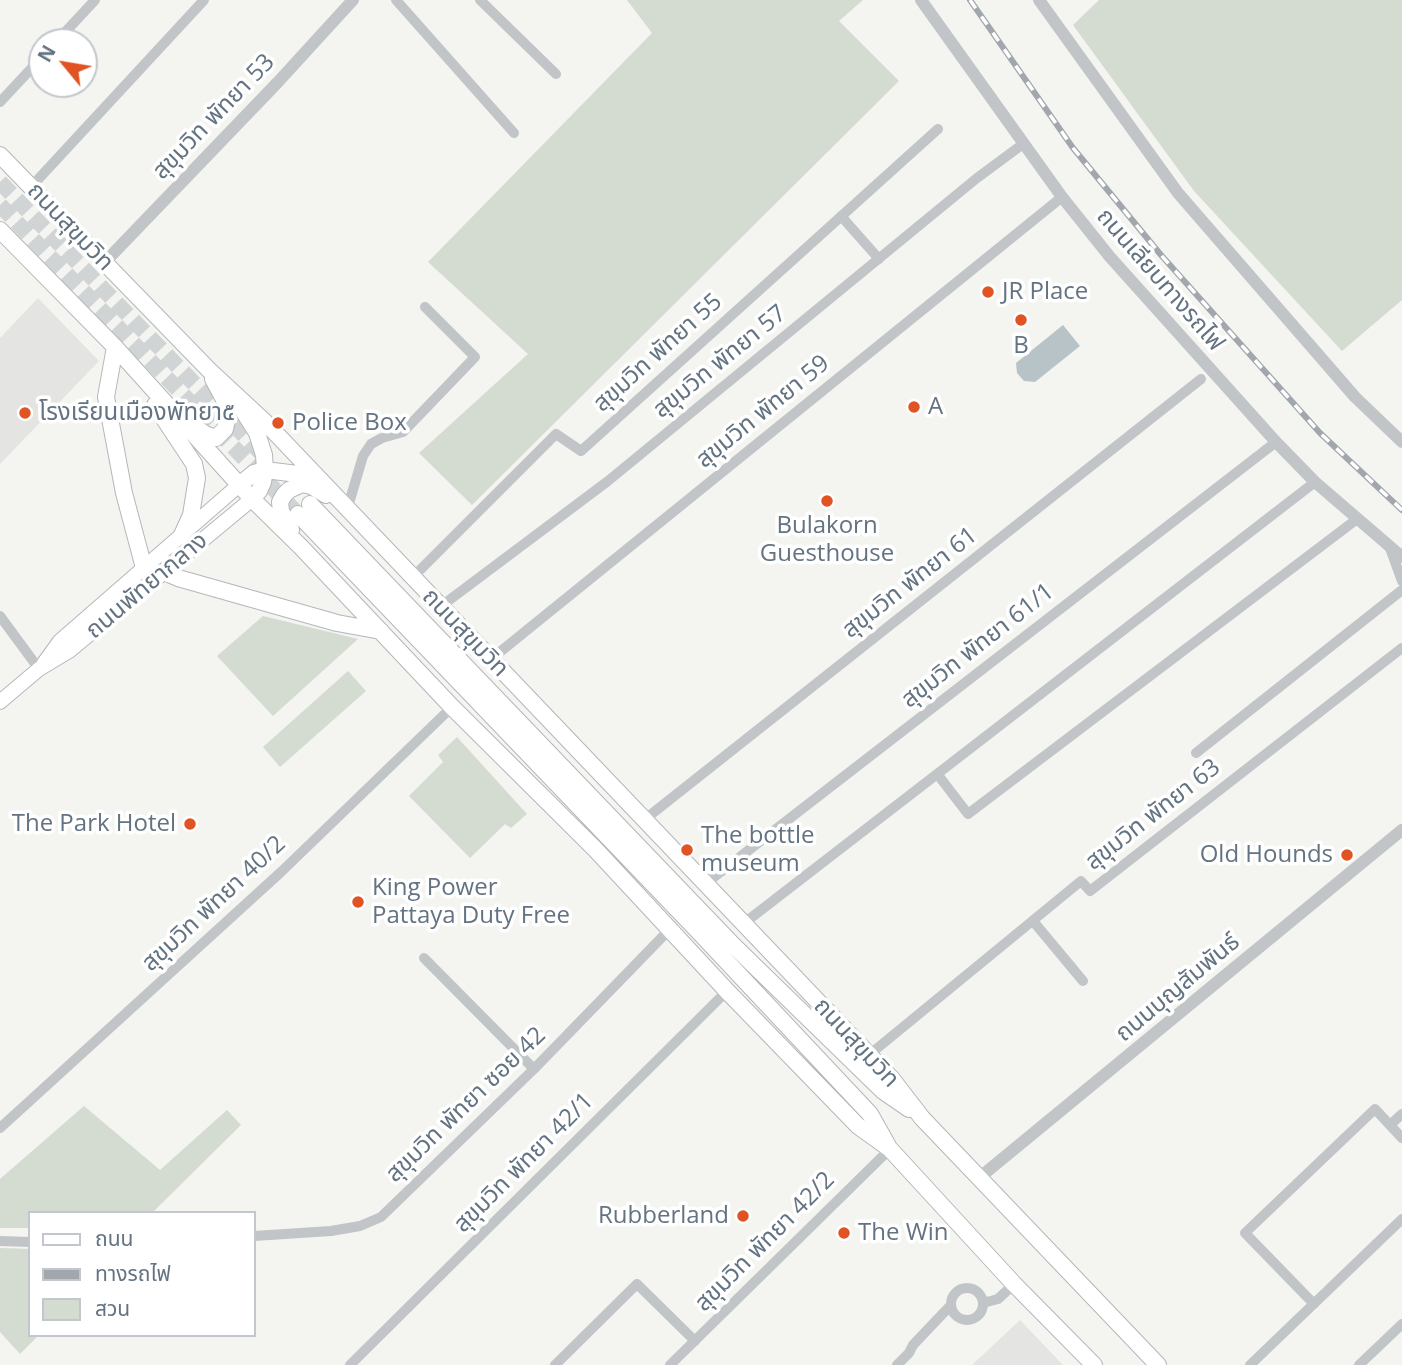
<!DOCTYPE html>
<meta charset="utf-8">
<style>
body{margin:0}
#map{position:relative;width:1402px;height:1365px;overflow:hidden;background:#f4f4f0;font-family:"Open Sans","Noto Sans Thai",sans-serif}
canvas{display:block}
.legend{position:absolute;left:28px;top:1211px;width:228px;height:126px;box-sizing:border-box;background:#fff;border:2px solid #c1c7cd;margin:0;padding:9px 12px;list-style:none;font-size:21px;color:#637381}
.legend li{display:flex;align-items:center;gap:14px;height:35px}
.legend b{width:35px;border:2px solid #c1c7cd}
.north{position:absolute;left:28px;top:28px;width:70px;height:70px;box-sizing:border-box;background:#fff;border:2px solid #c1c7cd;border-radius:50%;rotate:300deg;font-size:19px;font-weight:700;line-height:28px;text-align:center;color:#637381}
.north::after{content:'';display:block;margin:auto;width:24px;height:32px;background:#e15322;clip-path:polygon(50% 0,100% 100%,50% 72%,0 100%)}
</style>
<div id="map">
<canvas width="1402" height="1365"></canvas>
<ul class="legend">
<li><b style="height:9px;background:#fff"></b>ถนน</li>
<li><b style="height:9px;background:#a2a7ad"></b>ทางรถไฟ</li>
<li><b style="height:19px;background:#d4dbd1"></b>สวน</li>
</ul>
<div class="north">N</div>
</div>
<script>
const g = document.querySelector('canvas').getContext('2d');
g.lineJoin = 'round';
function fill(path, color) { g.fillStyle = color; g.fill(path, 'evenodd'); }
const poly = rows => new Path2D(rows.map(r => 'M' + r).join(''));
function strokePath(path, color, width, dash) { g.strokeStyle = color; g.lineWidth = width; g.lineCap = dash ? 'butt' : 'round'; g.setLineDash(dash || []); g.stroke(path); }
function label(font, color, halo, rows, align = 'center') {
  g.font = font + ' "Open Sans","Noto Sans Thai",sans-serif'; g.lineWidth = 7; g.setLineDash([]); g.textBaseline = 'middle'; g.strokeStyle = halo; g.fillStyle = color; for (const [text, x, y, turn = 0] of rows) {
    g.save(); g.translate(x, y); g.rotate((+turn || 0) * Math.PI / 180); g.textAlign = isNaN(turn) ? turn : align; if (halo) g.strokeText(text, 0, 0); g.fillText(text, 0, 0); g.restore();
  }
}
fill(poly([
 [38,298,99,361,0,464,0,338],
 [1020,1320,1063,1365,972,1365]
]), '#e4e5e3');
fill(poly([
 [627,0,863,0,839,21,899,81,472,505,419,453,528,354,428,262,652,33],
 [1099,0,1402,0,1402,300,1342,351,1194,191,1073,25],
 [263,616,358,639,273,716,217,656],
 [348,671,366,691,280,767,263,747],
 [457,737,527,814,511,828,505,824,470,858,409,796,443,762,438,755],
 [84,1106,160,1170,227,1110,241,1125,152,1213,30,1213,30,1228,0,1228,0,1179],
 [0,1248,30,1249,30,1335,39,1335,20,1354,0,1332]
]), '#d4dbd1');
fill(poly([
 [1063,325,1080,346,1035,382,1024,381,1017,373,1016,363]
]), '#b8c3c7');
strokePath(poly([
 [0,182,265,457],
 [0,205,298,514]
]), '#d0d4d4', 16, [16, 8]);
const secondary = poly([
 [44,663,60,641,239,485],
 [0,702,39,669,69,651,252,499]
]);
const trunk = poly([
 [0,155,209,370,264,421,892,1079,922,1118,1158,1365],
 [0,230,115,347,252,499,301,547,452,707,595,849,727,991,858,1126,890,1149,1014,1284,1094,1365],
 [115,347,106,397,124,493,144,568],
 [155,405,194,464,197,478,191,515,182,535],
 [240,406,257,433,264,455,265,470,263,482,259,491,252,499],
 [193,426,205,434,216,438,225,429,228,416,227,405,213,379],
 [239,485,254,473,265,470,314,476],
 [310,504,734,946,883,1091,909,1109],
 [298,514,699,932,870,1114,888,1146],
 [291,530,281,511,280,502,284,495,289,490,302,484,311,486,326,495],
 [164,572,178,578,337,623,381,631]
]);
strokePath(secondary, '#b4b8bc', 16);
strokePath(trunk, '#b4b7ba', 18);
strokePath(poly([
 [396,0,514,133],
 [480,0,556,74],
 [56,42,95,0],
 [0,102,42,57],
 [31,187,204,0],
 [841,216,879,259],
 [347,510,363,456,371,444,382,438,403,432,475,357,425,307],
 [1390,548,1402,581],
 [412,578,556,434,581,451,938,129],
 [440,607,608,481,977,178,1023,144],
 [0,616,39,669],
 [490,660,1062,197],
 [1196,753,1402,590],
 [938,775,968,814,1357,519],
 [644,820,1201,379],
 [705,884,1276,442],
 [1033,921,1083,981],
 [743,924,1315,482],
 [424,958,534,1069],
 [869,1055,1081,881,1090,891,1402,648],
 [1390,1125,1402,1114],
 [0,1128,281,872,452,707],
 [254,1236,331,1231,360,1226,381,1217,534,1069,670,929],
 [0,1241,30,1242],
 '951 1304a16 16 0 1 1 32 0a16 16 0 1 1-32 0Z',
 [983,1303,998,1299,1014,1284],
 [1314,1304,1245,1233,1375,1109,1402,1138],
 [350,1365,727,991],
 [555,1365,637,1284,695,1341],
 [670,1365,890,1149],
 [897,1365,909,1353,913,1345,951,1305],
 [1250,1365,1402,1219],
 [1359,1365,1402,1324]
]), '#c1c5c8', 10);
strokePath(poly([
 [921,0,1062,197,1110,257,1276,442,1315,482,1402,557],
 [1039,0,1178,193,1355,397,1402,442],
 [105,262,278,82,353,0],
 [979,1178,1402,830]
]), '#c1c5c8', 12);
strokePath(secondary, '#fff', 14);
strokePath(trunk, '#fff', 16);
const rail = poly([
 [970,0,1073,148,1161,255,1320,433,1402,510]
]);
strokePath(rail, '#a2a7ad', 6);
strokePath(rail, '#fff', 3.5, [10]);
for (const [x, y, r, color] of [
 [988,292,7,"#e15322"],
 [1021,320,7,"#e15322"],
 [914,407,7,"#e15322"],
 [25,413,7,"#e15322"],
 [278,423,7,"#e15322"],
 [827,501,7,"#e15322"],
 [190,824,7,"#e15322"],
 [687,850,7,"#e15322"],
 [1347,855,7,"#e15322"],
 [358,902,7,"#e15322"],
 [743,1216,7,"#e15322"],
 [844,1233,7,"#e15322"]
]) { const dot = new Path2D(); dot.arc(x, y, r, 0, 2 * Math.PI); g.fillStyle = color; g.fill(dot); strokePath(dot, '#fff', 2.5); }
label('24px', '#637381', '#fff', [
 ["สุขุมวิท พัทยา 53",214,117,-46],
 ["ถนนสุขุมวิท",70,227,46],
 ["ถนนเลียบทางรถไฟ",1160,280,49],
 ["สุขุมวิท พัทยา 55",658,353,-42],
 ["สุขุมวิท พัทยา 57",720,362,-39],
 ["สุขุมวิท พัทยา 59",763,412,-39],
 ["สุขุมวิท พัทยา 61",910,583,-38],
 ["ถนนพัทยากลาง",147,586,-40],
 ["ถนนสุขุมวิท",465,633,46],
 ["สุขุมวิท พัทยา 61/1",978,646,-38],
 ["สุขุมวิท พัทยา 63",1153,815,-38],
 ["สุขุมวิท พัทยา 40/2",214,904,-43],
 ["ถนนบุญสัมพันธ์",1178,988,-40],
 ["ถนนสุขุมวิท",856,1043,47],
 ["สุขุมวิท พัทยา ซอย 42",466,1105,-44],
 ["สุขุมวิท พัทยา 42/1",524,1163,-45],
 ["สุขุมวิท พัทยา 42/2",765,1242,-45]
]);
label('24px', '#637381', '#fff', [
 ["JR Place",1002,292],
 ["B",1021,346,"center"],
 ["A",928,407],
 ["โรงเรียนเมืองพัทยา๕",39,413],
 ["Police Box",292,423],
 ["Bulakorn",827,526,"center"],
 ["Guesthouse",827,554,"center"],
 ["The Park Hotel",176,824,"right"],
 ["The bottle",701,836],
 ["museum",701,864],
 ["Old Hounds",1333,855,"right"],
 ["King Power",372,888],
 ["Pattaya Duty Free",372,916],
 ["Rubberland",729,1216,"right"],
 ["The Win",858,1233]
], 'left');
</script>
